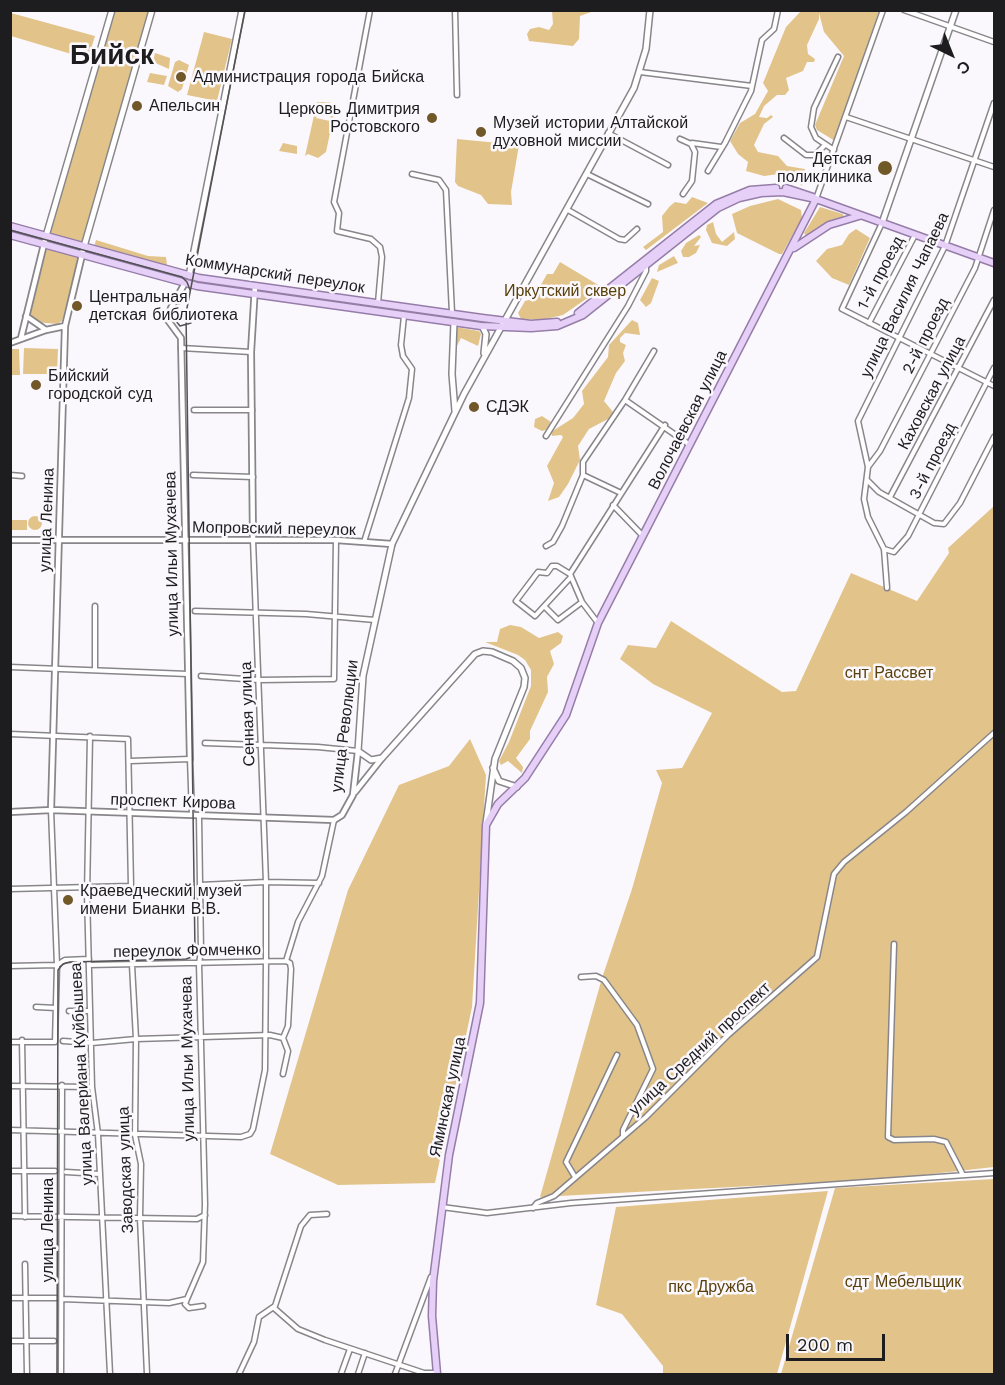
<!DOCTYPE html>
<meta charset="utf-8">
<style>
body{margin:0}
#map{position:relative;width:1005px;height:1385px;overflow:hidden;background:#fbf8fd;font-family:"Work Sans",sans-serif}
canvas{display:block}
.frame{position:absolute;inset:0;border:12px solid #1d1c1e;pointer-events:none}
.north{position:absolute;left:921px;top:24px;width:60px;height:60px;-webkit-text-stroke:4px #fbf8fd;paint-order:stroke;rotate:137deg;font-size:16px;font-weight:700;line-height:24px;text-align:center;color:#1d1c1e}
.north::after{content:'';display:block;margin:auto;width:21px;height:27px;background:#1d1c1e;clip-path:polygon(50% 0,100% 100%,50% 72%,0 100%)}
.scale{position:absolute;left:786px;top:1334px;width:99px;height:27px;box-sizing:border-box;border:3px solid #1d1c1e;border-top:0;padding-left:8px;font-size:18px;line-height:21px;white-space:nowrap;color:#1d1c1e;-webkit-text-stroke:4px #fbf8fd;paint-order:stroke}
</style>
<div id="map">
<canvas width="1005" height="1385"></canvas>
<div class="frame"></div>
<div class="north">С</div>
<div class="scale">200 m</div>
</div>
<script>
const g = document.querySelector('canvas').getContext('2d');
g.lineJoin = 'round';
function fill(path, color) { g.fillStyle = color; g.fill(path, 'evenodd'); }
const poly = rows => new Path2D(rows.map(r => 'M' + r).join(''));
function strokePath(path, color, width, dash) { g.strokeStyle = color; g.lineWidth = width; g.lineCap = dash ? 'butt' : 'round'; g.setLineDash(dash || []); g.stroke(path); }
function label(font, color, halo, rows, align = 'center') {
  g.font = font + ' "Work Sans",sans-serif'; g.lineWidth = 5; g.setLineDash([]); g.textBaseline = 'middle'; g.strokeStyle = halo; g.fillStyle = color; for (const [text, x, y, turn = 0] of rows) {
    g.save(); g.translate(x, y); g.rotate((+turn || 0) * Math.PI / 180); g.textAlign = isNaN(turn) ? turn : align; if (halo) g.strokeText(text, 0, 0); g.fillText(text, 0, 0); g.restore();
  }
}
fill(poly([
 [819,10,879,11,835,141,817,130,815,125,844,56,824,32,819,13,819,19,807,45,808,54,815,59,814,62,807,62,803,71,786,78,789,90,785,95,777,95,764,106,759,117,767,118,771,115,773,117,764,124,754,145,758,152,778,156,787,166,805,169,802,186,793,177,779,174,764,176,746,171,748,162,738,154,730,141,740,123,755,114,768,91,763,83,786,27,801,11],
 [114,11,148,11,82,243,50,234],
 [552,11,552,10,594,11,580,16,579,39,573,46,529,41,527,34,530,29,539,27,549,30,553,24],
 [11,13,95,36,88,59,11,36],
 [204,32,232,39,217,101,187,95],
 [155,53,170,58,169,69,153,62],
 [179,60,189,65,182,89,178,92,168,86,175,62],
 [150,73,167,76,164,85,147,82],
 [317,102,330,102,335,110,326,152,318,158,308,154,305,156],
 [323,103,332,108,330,121,316,118,320,105],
 [457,139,519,145,511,192,512,205,488,204,481,195,458,186,455,182],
 [283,143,297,146,297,154,279,151],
 [692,197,708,203,646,250,643,247,663,232,662,216,670,206,675,202,686,204],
 [778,199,801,210,802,218,782,254,779,254,737,233,732,214,750,206],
 [820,207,843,214,844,218,806,236,804,233],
 [713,222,716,234,722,242,734,232,735,239,727,246,712,243,706,230,707,225],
 [856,229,870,238,849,285,832,278,816,261,827,249,842,245,849,234],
 [699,235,701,237,694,246,700,245,696,253,689,257,683,257,681,251,686,243],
 [96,240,148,256,166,257,167,265,94,247],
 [47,248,79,257,62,321,57,324,34,322,29,316],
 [674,256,678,263,657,272,659,265],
 [560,262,600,286,599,290,563,315,541,320,521,319,518,313,525,301,533,299,547,274,553,274],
 [652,278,659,281,651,303,646,307,640,300],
 [259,290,477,320,476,323,258,293],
 [632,320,638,323,640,335,625,333,620,338,620,342,626,345,623,353,625,361,616,373,604,401,613,412,608,419,589,429,578,446,580,460,568,484,559,497,548,501,554,483,547,466,563,437,561,435,552,436,551,432,573,418,584,404,582,391,608,357,609,345],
 [455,327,479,331,481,334,478,346,461,338,457,346,455,344],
 [24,348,58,349,57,374,23,374],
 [10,349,19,349,20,375,11,375],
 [542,416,551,422,549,429,542,431,534,427,535,419],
 [994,506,994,1167,887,1179,540,1197,602,978,632,889,662,783,656,770,682,768,712,713,653,684,620,659,628,645,656,648,671,621,782,692,796,691,851,573,917,601,949,553,948,548],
 '28 523a7 7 0 1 1 14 0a7 7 0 1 1-14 0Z',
 [11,520,27,520,27,530,11,530],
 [510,625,521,627,539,638,558,632,563,636,561,643,550,651,554,664,547,677,548,692,530,731,530,739,516,758,523,767,522,773,508,761,501,765,499,761,509,742,531,686,531,670,525,660,518,655,485,642,497,642,500,629],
 [470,739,486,775,472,1007,435,1183,338,1185,270,1154,348,890,399,785,449,766],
 [994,1179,994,1374,781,1374,835,1188],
 [828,1191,777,1374,663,1374,663,1366,622,1314,596,1305,616,1207]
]), '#e2c48b');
const minor = poly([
 [370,10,334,202,339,213,337,231,371,239,380,247,382,257,378,303],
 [455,10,457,95],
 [904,10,994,42],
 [640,72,752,86],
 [846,117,994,167],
 [608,133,668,165],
 [784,138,806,155,815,155,825,145],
 [680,139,691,144,695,152,692,181,683,194],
 [692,143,721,147],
 [834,150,816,138,811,127,814,108,838,57],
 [708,171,725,143,751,91,762,40,774,29,778,10],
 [412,174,439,180,446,190,452,313],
 [587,174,648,204],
 [816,199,883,10],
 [568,210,619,239,625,240,637,229],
 [882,223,842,309,994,386],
 [869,323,915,235],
 [181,348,251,352],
 [625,400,690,445],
 [194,410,252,410],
 [546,436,628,306,646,271,646,266],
 [868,467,880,451,975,268,994,210],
 [10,475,22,476],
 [193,475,253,477],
 [867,480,879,492,934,523,944,524,960,503,994,437],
 [621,493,583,475,583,462,625,400,654,351],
 [890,497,994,300],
 [613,505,643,536],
 [364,542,409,398,412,369,403,356,401,345,404,316],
 [546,546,553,542,562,526,583,475],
 [884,549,894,552,908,536,994,368],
 [570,574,557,566,552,566,547,573,538,572,516,601,535,616,570,578],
 [887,588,884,549,868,517,864,499,868,467,858,421,945,246,994,103],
 [545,607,558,620,582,602],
 [195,611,306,614,375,620],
 [598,623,582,602,570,574,665,425],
 [10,667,188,674],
 [95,669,95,606],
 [201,676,259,680,334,679,336,540],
 [10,734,128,739,131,886,10,889],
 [90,736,87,894,92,1087,98,1134,110,1374],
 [205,743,318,747,358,751],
 [130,761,190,759,192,815],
 [200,885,266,882,319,883],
 [894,944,888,1137,894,1140,934,1139,946,1142,963,1175],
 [89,965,286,961],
 [132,965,136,1039,135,1135,141,1164,140,1218,147,1374],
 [10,966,57,965,65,960,89,959],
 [581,977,596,976,604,980,637,1025,653,1069,623,1130,623,1135],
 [36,1007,56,1008],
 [69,1011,90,1011],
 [22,1040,25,1217],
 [63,1041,92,1043,136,1039,270,1035,283,1038],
 [10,1042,55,1042,57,965,51,810],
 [283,1074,288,1051,283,1038,288,1026,291,969,290,963,286,961,298,922,322,876,334,820],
 [10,1086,92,1087],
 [10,1130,241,1137,250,1134,253,1129,265,1070,266,961,266,882,253,540],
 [10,1171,55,1171],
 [66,1172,100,1174],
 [575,1177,566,1162,617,1055],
 [442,1207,487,1213,571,1203,994,1173],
 [533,1208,537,1203,554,1196,646,1117,728,1035,817,957,834,874,844,862,906,812,994,733],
 [10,1216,197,1219,205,1215],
 [25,1264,27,1374],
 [10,1298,56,1298],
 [62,1299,169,1303,187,1299,185,1304,189,1308,203,1306],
 [187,1299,203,1262,205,1204,199,963,201,952,199,816],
 [274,1308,298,1329,325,1340,424,1373,436,1373],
 [10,1341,54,1341],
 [61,1374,62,1085],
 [239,1374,254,1342,259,1317,275,1306,301,1226,310,1215,327,1214],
 [341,1374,350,1349],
 [358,1374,365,1353],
 [395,1374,431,1277]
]);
const tertiary = poly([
 [185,283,171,308,167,319,181,338,190,759],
 [26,316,46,330],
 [21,338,46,236],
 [10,343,46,330,65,326],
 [10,540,336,540,392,544],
 [253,540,251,352,255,286],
 [355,792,382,758],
 [51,810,65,326,82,255],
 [10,812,51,810,334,820,342,815,353,795,358,751]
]);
const secondary = poly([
 [882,223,956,10],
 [46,236,112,10],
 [83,250,152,10],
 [189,276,242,10],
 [454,322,452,374,455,411],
 [482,326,486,334,484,353],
 [493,768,499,781,517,787],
 [486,823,495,759,524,687,525,678,521,668,513,661,492,652,483,651,475,654,382,758,371,760,358,751,363,676,392,544,464,394,634,88,646,49,650,10]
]);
const primary = poly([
 [786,188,813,197],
 [10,226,199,278,482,318,531,324,557,322],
 [10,235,197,286,481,326,531,328,557,326,583,315,718,208,739,198,761,193,783,192,816,199,994,263],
 [794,248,829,225,859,216],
 [578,313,716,204,750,190,776,188],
 [437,1374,432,1316,433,1281,449,1155,480,1003,486,825,498,804,525,778,566,715,598,623,816,199]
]);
strokePath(minor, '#88868a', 7);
strokePath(tertiary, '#88868a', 8);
strokePath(secondary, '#88868a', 8);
strokePath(primary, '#957da8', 9);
strokePath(minor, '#fff', 4);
strokePath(tertiary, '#fff', 4.5);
strokePath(secondary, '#fff', 5);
strokePath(primary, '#e6d0f8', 6);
strokePath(poly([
 [10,230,182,277,187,282,190,290],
 [187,295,174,310,172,316,180,326,191,323],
 [57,1374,58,970,63,964,70,962,186,959,192,957,195,951,186,313,245,10]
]), '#525153', 1.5);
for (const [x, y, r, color] of [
 [181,77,6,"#705829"],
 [137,106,6,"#705829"],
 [432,118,6,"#705829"],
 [481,132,6,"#705829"],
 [885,168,8,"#705829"],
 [77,306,6,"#705829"],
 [36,385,6,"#705829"],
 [474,407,6,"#705829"],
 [68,900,6,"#705829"]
]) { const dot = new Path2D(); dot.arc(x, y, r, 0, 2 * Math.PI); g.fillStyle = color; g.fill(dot); strokePath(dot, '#fbf8fd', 2); }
label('16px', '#1d1c1e', '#fbf8fd', [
 ["Администрация города Бийска",193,77],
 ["Апельсин",149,106],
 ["Церковь Димитрия",420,109,"right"],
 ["Ростовского",420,127,"right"],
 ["Музей истории Алтайской",493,123],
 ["духовной миссии",493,141],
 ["Детская",872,159,"right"],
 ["поликлиника",872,177,"right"],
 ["Центральная",89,297],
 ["детская библиотека",89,315],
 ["Бийский",48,376],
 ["городской суд",48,394],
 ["СДЭК",486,407],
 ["Краеведческий музей",80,891],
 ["имени Бианки В.В.",80,909]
], 'left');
label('16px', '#1d1c1e', '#fbf8fd', [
 ["1-й проезд",881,273,-62],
 ["Коммунарский переулок",275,274,9],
 ["улица Василия Чапаева",905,295,-64],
 ["2-й проезд",926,336,-63],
 ["Каховская улица",932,393,-62],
 ["Волочаевская улица",688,420,-63],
 ["3-й проезд",933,461,-63],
 ["улица Ленина",47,520,-88],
 ["Мопровский переулок",274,529,1],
 ["улица Ильи Мухачева",172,554,-91],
 ["Сенная улица",248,714,-92],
 ["улица Революции",345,726,-83],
 ["проспект Кирова",173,802,2],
 ["переулок Фомченко",187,951,-1],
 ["улица Средний проспект",700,1049,-43],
 ["улица Ильи Мухачева",188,1059,-91],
 ["улица Валериана Куйбышева",82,1074,-93],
 ["Яминская улица",448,1097,-78],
 ["Заводская улица",126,1170,-92],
 ["улица Ленина",48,1230,-90]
]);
label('16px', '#59410b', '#fbf8fd', [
 ["Иркутский сквер",565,291],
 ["снт Рассвет",889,673],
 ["сдт Мебельщик",903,1282],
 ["пкс Дружба",711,1287]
]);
label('bold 28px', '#1d1c1e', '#fbf8fd', [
 ["Бийск",112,56]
]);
</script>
